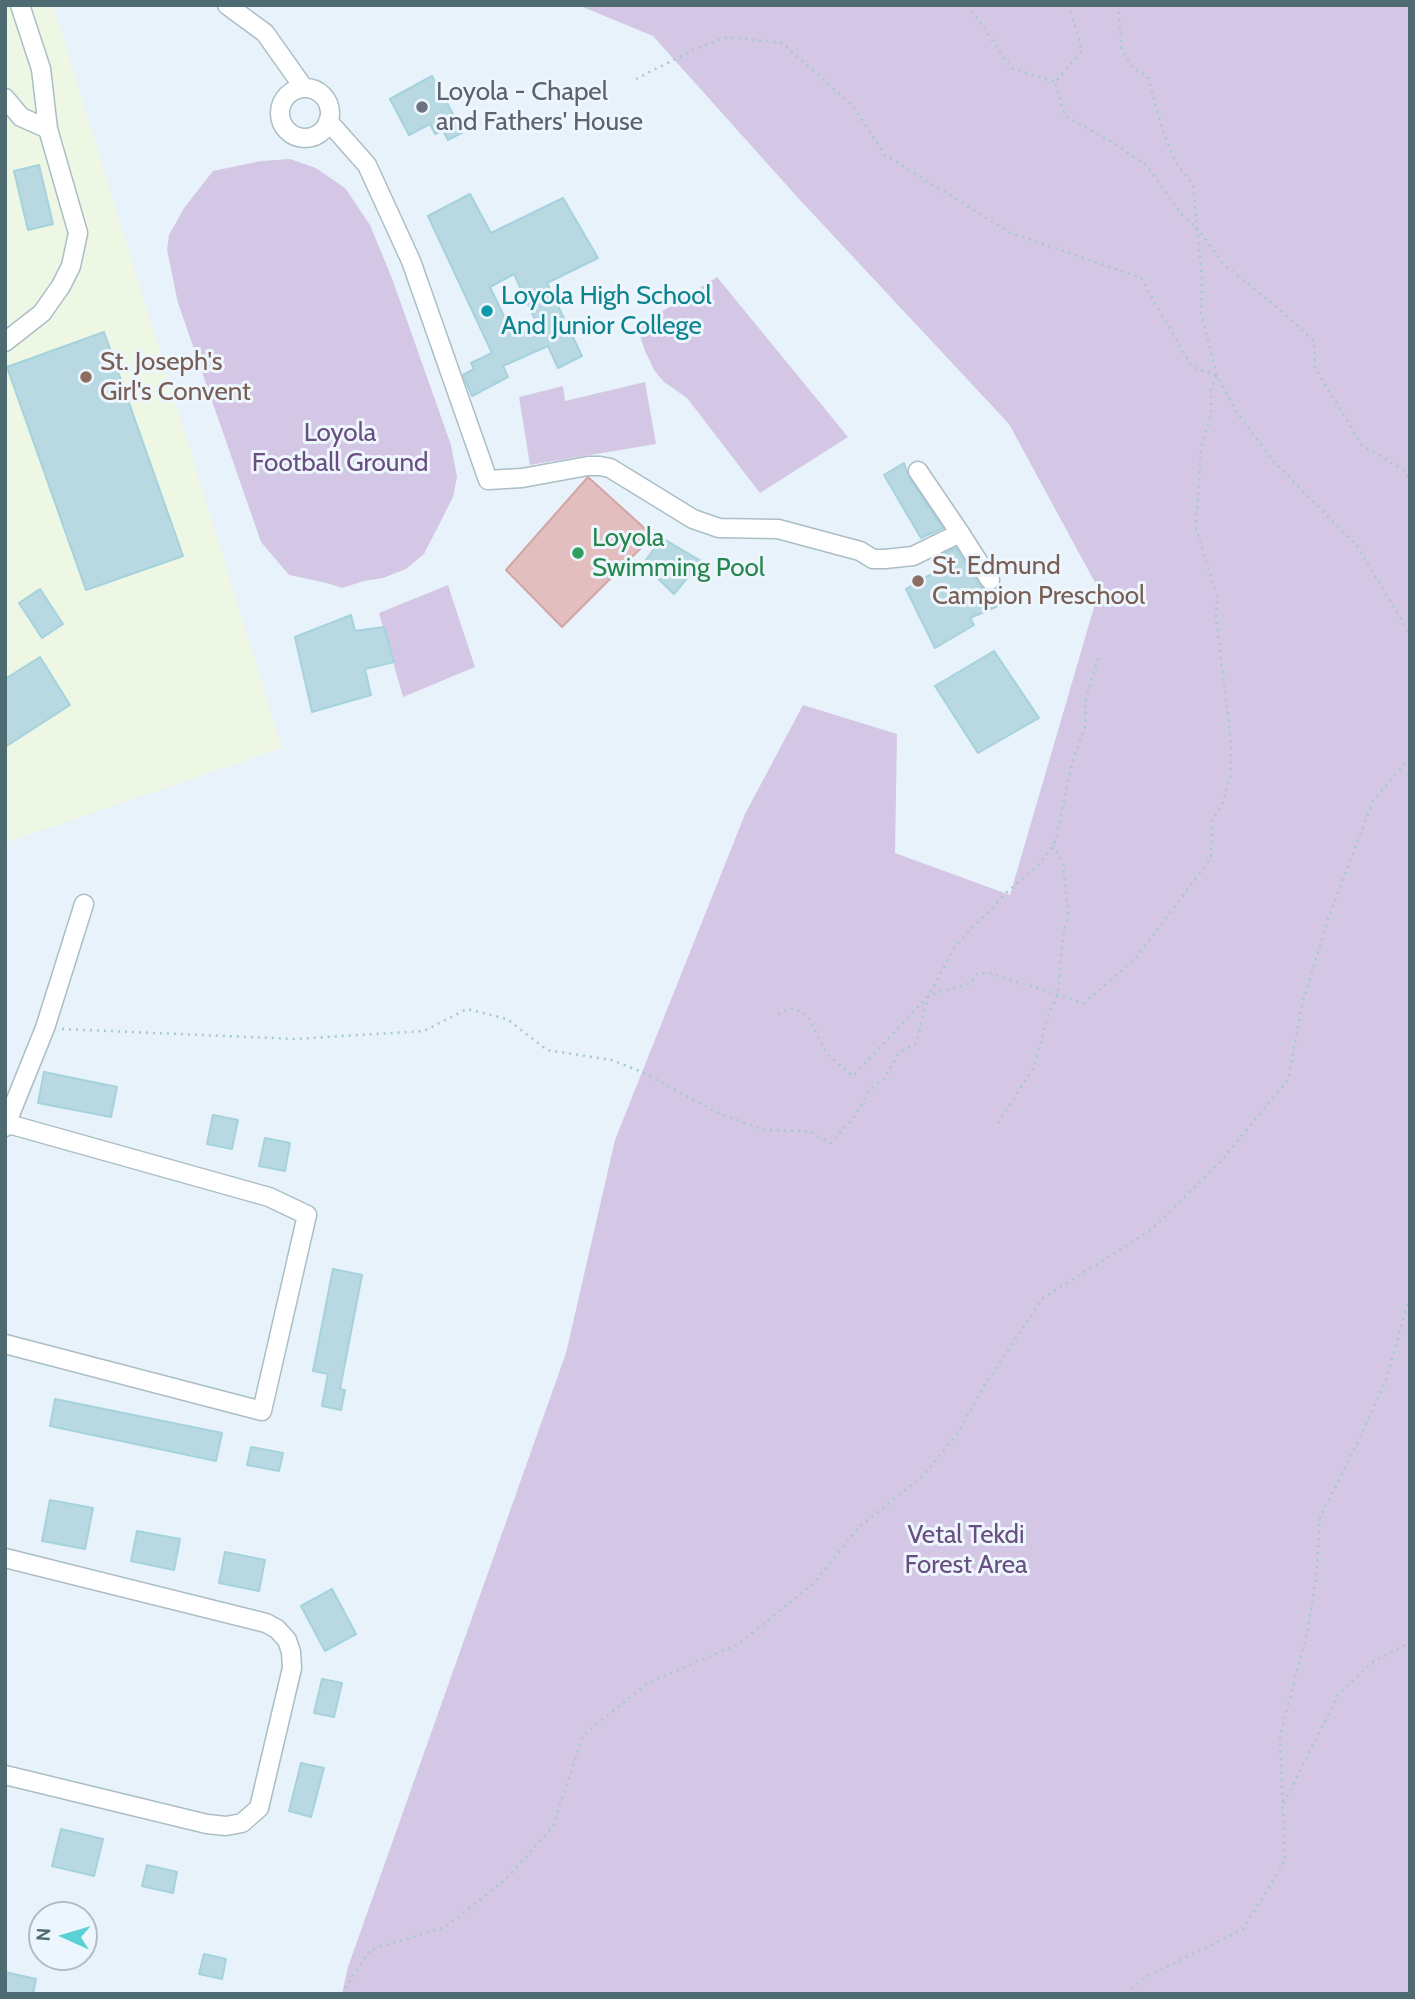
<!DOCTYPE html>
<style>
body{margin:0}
#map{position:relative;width:1415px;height:1999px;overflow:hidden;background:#e8f2fa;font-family:Cabin,sans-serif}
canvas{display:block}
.frame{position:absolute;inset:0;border:7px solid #4e6b71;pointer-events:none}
.north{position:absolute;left:28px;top:1901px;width:70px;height:70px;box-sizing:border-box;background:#eef6fd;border:2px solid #aebec5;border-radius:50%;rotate:274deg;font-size:19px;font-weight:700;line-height:28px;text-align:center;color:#4e6b71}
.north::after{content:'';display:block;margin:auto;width:24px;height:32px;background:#5ad1d6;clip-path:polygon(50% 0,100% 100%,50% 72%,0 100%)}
</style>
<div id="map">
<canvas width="1415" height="1999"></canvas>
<div class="frame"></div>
<div class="north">N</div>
</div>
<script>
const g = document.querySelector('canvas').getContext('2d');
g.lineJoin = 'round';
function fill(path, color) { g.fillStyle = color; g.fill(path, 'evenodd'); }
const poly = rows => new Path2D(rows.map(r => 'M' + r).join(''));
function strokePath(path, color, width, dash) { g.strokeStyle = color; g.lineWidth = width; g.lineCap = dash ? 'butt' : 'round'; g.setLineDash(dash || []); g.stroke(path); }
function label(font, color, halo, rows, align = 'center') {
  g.font = font + ' Cabin,sans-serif'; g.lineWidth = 6; g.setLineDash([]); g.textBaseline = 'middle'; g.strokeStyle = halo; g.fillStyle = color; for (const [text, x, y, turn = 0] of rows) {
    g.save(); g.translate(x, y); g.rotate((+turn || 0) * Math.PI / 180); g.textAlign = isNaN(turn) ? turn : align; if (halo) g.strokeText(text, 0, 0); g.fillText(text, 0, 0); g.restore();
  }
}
fill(poly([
 [5,5,53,5,282,748,5,843]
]), '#eef6e4');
fill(poly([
 [578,5,1410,5,1410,1994,342,1994,348,1967,566,1353,615,1140,745,814,803,705,897,734,895,853,1010,895,1099,590,1009,424,799,199,653,36],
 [290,159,316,168,345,188,370,225,393,281,451,445,457,477,453,497,424,554,406,569,383,578,364,581,342,588,327,583,289,575,261,542,178,303,167,250,169,235,184,208,213,171,261,161],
 [717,277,848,437,760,493,687,398,664,382,654,370,645,351,637,327],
 [645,382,656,444,530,465,519,397,563,386,565,401],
 [448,585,475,667,403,697,379,613]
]), '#d4c7e6');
const water = poly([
 [588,477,653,536,562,627,506,570,588,477]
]);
fill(water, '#e2bebf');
strokePath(water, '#d2a5a6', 2);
const building = poly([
 [432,76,463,132,448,140,443,130,435,134,430,124,409,135,390,99,432,76],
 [39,165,53,224,28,230,14,171,39,165],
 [470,194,491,233,563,198,598,258,547,283,582,356,558,368,548,346,503,366,508,377,472,396,463,375,474,369,471,363,492,353,428,216,470,194],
 [514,274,538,326,514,337,490,287,514,274],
 [104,332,183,556,86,590,7,367,104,332],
 [904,463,909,477,943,528,921,538,884,475,904,463],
 [662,538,701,561,674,594,643,564,662,538],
 [956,548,980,586,988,591,998,606,970,618,974,625,935,648,906,589,941,568,935,558,956,548],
 [40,589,63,624,42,638,19,603,40,589],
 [351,615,355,631,384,627,394,662,365,669,371,695,312,712,295,637,351,615],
 [994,651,1039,718,978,753,935,686,994,651],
 [40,657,70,705,5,747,5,679,40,657],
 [44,1072,117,1087,111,1117,38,1103,44,1072],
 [213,1115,238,1120,232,1149,207,1144,213,1115],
 [265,1138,290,1143,285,1171,259,1166,265,1138],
 [333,1269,362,1275,340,1389,345,1390,341,1410,322,1406,328,1374,313,1371,333,1269],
 [55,1399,222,1433,216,1461,50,1426,55,1399],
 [251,1447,283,1453,279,1471,247,1465,251,1447],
 [50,1500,93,1508,85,1549,42,1541,50,1500],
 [137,1531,180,1539,174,1570,131,1561,137,1531],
 [225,1552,265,1560,259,1591,219,1583,225,1552],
 [332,1589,356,1634,325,1651,301,1606,332,1589],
 [322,1679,342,1683,334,1717,314,1713,322,1679],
 [301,1763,324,1768,311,1817,289,1811,301,1763],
 [61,1829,103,1839,94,1876,52,1866,61,1829],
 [147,1865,177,1872,173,1893,142,1886,147,1865],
 [204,1954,226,1959,222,1979,199,1974,204,1954],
 [5,1972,36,1979,33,1994,5,1994,5,1972]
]);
fill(building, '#b9d9e2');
strokePath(building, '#a4d2dd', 2);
const minor = poly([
 [227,5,265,33,304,88],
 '280 113a25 25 0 1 1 50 0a25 25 0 1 1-50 0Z',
 [5,98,21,117,48,129],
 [328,121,367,165,411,261,488,480,522,478,588,466,600,466,610,468,693,519,719,528,778,529,860,551,873,559,885,559,913,556,960,533,918,471],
 [5,342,42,313,61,286,71,266,78,233,48,129,41,69,20,5],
 [960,533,990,580],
 [5,1123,269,1197,307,1215,262,1411,5,1344],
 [5,1127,45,1028,84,904],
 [5,1558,266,1623,277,1629,287,1640,291,1652,292,1668,259,1808,242,1823,226,1826,207,1824,5,1775]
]);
strokePath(minor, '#aabec6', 21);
strokePath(poly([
 [968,5,1011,68,1055,82],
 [1069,5,1082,51,1055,82,1065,116,1114,143,1147,166,1181,214,1197,228,1202,277,1201,313,1217,376,1236,411,1274,462,1357,546,1410,634],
 [1118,5,1122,51,1133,68,1148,77,1163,132,1176,163,1193,185,1197,228,1225,266,1272,303,1314,341,1315,368,1362,445,1403,470,1410,479],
 [636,79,695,49,727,37,782,43,852,105,885,155,1009,232,1141,278,1192,367,1217,376],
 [778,1014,794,1008,807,1015,827,1054,853,1076,929,995,956,945,1008,891,1037,866,1054,846,1072,763,1086,724,1085,702,1099,655],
 [62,1029,295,1039,424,1031,467,1009,507,1019,547,1050,612,1060,642,1072,716,1112,764,1130,809,1131,831,1143,855,1116,869,1090,884,1079,899,1053,916,1043,929,995,971,983,977,974,989,973,1084,1003,1136,958,1211,858,1212,819,1222,805,1231,774,1231,743,1216,617,1217,596,1196,528,1201,448,1211,414,1211,387,1217,376],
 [998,1123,1034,1067,1049,1013,1058,995,1062,944,1068,913,1063,864,1054,846],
 [1284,1803,1338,1695,1371,1663,1410,1642],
 [341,1994,370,1950,445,1927,505,1880,553,1826,583,1735,648,1683,738,1644,813,1584,859,1527,924,1475,957,1434,984,1386,1043,1298,1151,1230,1221,1161,1288,1080,1302,1005,1329,916,1373,801,1410,757],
 [1127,1994,1144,1978,1243,1929,1285,1861,1280,1736,1307,1633,1316,1579,1320,1517,1359,1440,1386,1380,1410,1295]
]), '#a5c8d1', 2.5, [2, 5]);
strokePath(minor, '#fff', 18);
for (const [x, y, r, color] of [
 [422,107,7,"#6b7280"],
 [487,311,7,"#0f9aa8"],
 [86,377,7,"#8d6e63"],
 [578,553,7,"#2e9e5b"],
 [918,581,7,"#8d6e63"]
]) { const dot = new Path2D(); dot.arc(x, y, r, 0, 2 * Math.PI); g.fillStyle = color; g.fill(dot); strokePath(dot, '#eef6fd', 2.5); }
label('26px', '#5b616d', '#eef6fd', [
 ["Loyola - Chapel",436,92],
 ["and Fathers' House",436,122]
], 'left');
label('26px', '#0d838f', '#eef6fd', [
 ["Loyola High School",501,296],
 ["And Junior College",501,326]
], 'left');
label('26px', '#785e54', '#eef6fd', [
 ["St. Joseph's",100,362],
 ["Girl's Convent",100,392],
 ["St. Edmund",932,566],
 ["Campion Preschool",932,596]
], 'left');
label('26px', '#694e81', '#eef6fd', [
 ["Loyola",340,433],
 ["Football Ground",340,463],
 ["Vetal Tekdi",966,1535],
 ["Forest Area",966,1565]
]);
label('26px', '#27864d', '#eef6fd', [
 ["Loyola",592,538],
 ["Swimming Pool",592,568]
], 'left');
</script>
